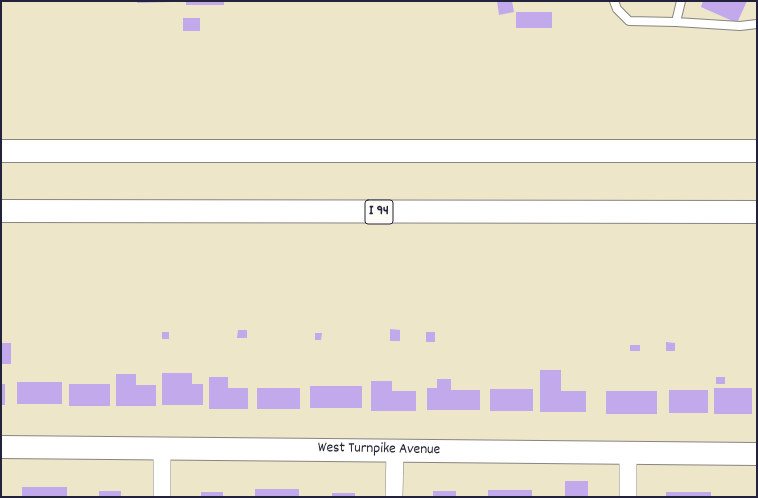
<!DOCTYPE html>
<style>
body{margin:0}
#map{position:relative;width:758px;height:498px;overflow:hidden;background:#ede6c8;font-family:Dekko,sans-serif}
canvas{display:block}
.frame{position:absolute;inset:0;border:2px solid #22223b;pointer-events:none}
</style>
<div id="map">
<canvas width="758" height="498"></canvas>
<div class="frame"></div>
</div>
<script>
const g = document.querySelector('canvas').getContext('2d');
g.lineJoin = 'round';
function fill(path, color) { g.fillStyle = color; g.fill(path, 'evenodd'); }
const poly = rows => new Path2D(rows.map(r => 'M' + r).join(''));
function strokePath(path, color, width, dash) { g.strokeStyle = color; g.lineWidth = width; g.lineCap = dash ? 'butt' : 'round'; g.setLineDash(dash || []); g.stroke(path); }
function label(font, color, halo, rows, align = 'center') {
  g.font = font + ' Dekko,sans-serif'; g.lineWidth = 3; g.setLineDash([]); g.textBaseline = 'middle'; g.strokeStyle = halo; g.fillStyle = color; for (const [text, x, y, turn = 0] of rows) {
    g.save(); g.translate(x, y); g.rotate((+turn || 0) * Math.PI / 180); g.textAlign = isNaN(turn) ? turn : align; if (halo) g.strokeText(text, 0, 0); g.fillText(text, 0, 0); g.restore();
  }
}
fill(poly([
 [137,1,172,1,172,2,137,3],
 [186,1,224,1,224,5,186,5],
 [497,1,512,1,514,12,499,15],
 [703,1,747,1,737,23,701,7],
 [516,12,552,12,552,28,516,28],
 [183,18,200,18,200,31,183,31],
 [390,329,400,330,400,341,390,341],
 [238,330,247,330,247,338,237,338],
 [162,332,169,332,169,339,162,339],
 [426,332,435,332,435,342,426,342],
 [315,333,322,333,321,340,315,340],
 [666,342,675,343,675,351,666,351],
 [1,343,11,343,11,364,1,364],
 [630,345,640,345,640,351,630,351],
 [540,370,561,370,561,391,586,391,586,412,540,412],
 [162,373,192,373,192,384,203,384,203,405,162,405],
 [116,374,136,374,136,385,156,385,156,406,116,406],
 [209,377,228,377,228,388,248,388,248,409,209,409],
 [716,377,725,377,725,384,716,384],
 [437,379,451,379,451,390,480,390,480,410,427,410,427,388,437,388],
 [371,381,392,381,392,391,416,391,416,411,371,411],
 [17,382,62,382,62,404,17,404],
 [1,384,5,384,5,405,1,405],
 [69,384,110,384,110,406,69,406],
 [310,386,362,386,362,408,310,408],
 [257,388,300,388,300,409,257,409],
 [714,388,752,388,752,414,714,414],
 [490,389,533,389,533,411,490,411],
 [669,390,708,390,708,413,669,413],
 [606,391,657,391,657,414,606,414],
 [565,481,588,481,588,497,565,497],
 [22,487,67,487,67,497,22,497],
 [255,489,299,489,299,497,255,497],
 [488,490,532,490,532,497,488,497],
 [99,491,121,491,121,497,99,497],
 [433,491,456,491,456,497,433,497],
 [201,492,223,492,223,497,201,497],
 [666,492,711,492,711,497,666,497],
 [332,493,355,493,355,497,332,497]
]), '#c2a9eb');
const lane = poly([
 [614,1,617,9,629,21,676,22,740,26,757,24],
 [676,22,681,1]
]);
const street = poly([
 [162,497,162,448],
 [394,497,395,451],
 [628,497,628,453]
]);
const secondary = poly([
 [1,447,757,454]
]);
const highway = poly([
 [1,151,757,151],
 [1,211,757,212]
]);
strokePath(lane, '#888482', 10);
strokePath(street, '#888482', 18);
strokePath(secondary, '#888482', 24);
strokePath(highway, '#888482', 24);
strokePath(lane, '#fff', 8);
strokePath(street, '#fff', 17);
strokePath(secondary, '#fff', 22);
strokePath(highway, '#fff', 22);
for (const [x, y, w] of [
 [379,212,28]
]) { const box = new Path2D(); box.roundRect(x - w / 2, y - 12, w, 24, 3); g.fillStyle = '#fdfcf7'; g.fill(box); strokePath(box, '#22223b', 1); }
label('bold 14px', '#22223b', null, [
 ["I 94",379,212]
]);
label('15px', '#22223b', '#fdfcf7', [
 ["West Turnpike Avenue",379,450,1]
]);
</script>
